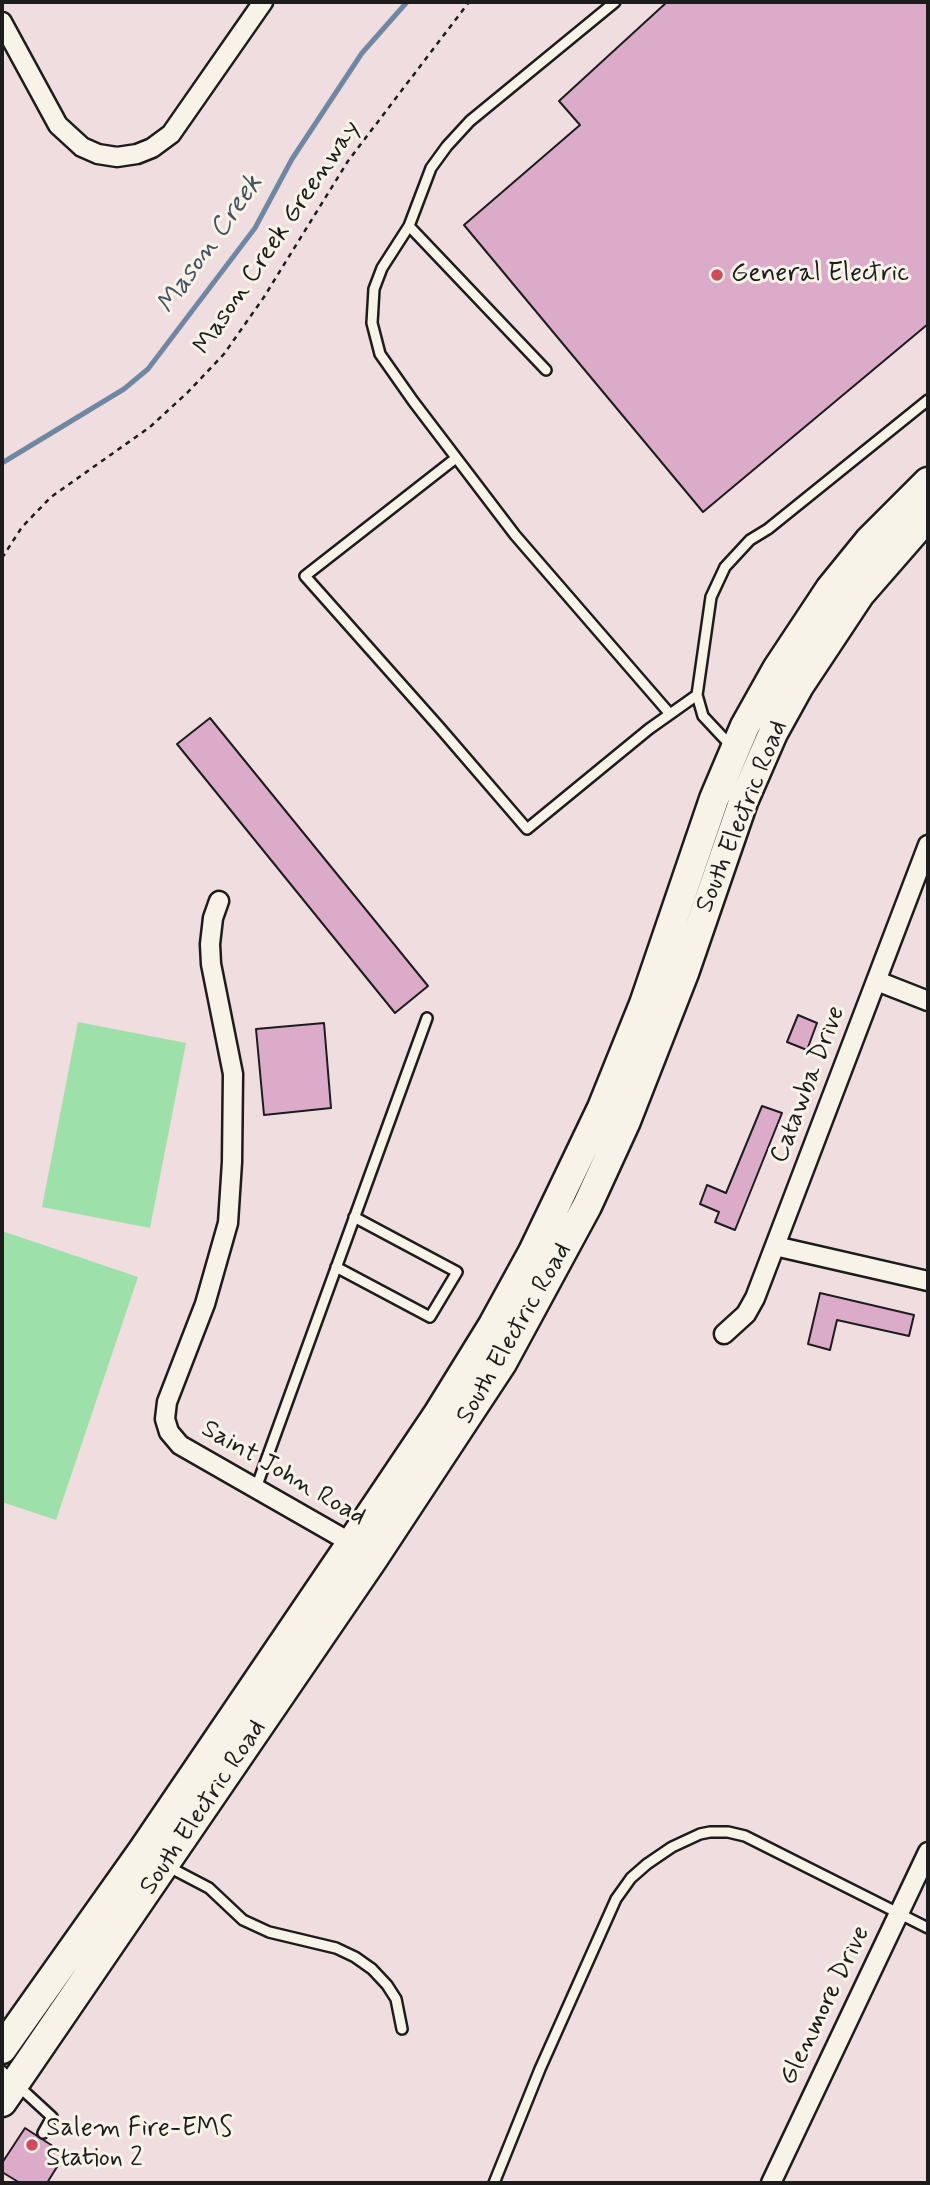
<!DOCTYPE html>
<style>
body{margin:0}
#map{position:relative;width:930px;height:2185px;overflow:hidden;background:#efdddf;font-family:Mynerve,sans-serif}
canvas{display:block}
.frame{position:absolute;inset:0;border:4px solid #1c1c1c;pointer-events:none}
</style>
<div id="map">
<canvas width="930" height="2185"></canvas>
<div class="frame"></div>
</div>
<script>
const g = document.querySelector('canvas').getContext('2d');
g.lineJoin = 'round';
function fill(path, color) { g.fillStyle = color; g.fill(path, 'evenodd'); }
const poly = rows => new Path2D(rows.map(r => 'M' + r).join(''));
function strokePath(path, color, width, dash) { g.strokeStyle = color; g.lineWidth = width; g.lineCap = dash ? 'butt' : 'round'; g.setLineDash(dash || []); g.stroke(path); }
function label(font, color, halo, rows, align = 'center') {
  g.font = font + ' Mynerve,sans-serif'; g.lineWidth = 6; g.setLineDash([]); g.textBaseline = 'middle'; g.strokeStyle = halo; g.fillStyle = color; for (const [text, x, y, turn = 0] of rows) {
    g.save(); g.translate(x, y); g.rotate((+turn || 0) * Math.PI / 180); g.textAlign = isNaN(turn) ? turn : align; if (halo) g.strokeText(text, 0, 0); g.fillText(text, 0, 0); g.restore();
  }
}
fill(poly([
 [78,1022,186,1043,150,1228,42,1207],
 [2,1231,138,1277,56,1520,2,1502]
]), '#9ee0aa');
strokePath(poly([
 [2,463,124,389,148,369,255,228,292,159,362,53,407,2]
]), '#6e88a4', 5);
const building = poly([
 [667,2,928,2,928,324,703,512,464,225,580,125,559,101,667,2],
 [210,718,428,986,395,1013,177,744,210,718],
 [798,1015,817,1023,807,1050,787,1042,798,1015],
 [324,1023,331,1108,264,1115,256,1029,324,1023],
 [762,1106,782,1113,735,1230,715,1222,719,1212,700,1204,707,1185,726,1193,762,1106],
 [820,1293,914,1315,909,1336,837,1320,830,1350,808,1344,820,1293],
 [25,2128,65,2154,47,2183,20,2183,2,2172,2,2163,25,2128]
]);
fill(building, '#dcabca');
strokePath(building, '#1c1c1c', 2);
const lane = poly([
 [409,226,382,268,374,289,372,323,380,354,413,401,515,535,670,714],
 [546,370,409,226,431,168,447,146,470,121,615,2],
 [456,458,305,576,440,728,527,829,649,729,697,695],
 [732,747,703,716,697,695,711,597,725,567,750,540,768,529,928,400],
 [336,1267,430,1317,457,1272,354,1217],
 [256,1488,427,1018],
 [167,1866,209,1888,243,1920,269,1932,336,1948,355,1957,372,1969,387,1985,396,1999,402,2029],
 [2,2071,52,2117,43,2133],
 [494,2183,540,2069,616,1899,631,1878,647,1864,672,1847,700,1834,710,1832,728,1832,745,1836,928,1928]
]);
const street = poly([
 [2,22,58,125,82,147,98,154,117,157,137,154,152,148,171,134,263,2],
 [219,901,213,918,210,944,211,964,233,1074,232,1162,228,1223,205,1304,167,1402,165,1419,169,1432,180,1445,360,1548],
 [877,981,928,1001],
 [775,1246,928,1281],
 [724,1334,746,1314,755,1298,928,845],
 [771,2183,928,1852]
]);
const primary = poly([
 [2,2049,143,1850,352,1542,438,1414,493,1325,533,1252,602,1108,644,1004,714,799,745,726,777,669,830,589,869,541,928,482],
 [2,2102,373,1559,502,1363,587,1206,626,1121,684,973,743,802,773,733,799,686,860,594,928,516]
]);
strokePath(lane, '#1c1c1c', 14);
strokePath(street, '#1c1c1c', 23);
strokePath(primary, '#1c1c1c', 33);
strokePath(poly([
 [2,558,22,527,51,497,150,427,188,392,224,354,264,297,348,161,469,2]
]), '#1c1c1c', 2.5, [5, 5]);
strokePath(lane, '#f7f3e8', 9);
strokePath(street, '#f7f3e8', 18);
strokePath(primary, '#f7f3e8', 28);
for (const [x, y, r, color] of [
 [717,275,7,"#d1495b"],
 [32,2145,7,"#d1495b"]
]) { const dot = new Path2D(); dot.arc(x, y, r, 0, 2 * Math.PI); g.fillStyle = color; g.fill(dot); strokePath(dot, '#f7f3e8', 2.5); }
label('26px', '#1c1c1c', '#f7f3e8', [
 ["Mason Creek Greenway",278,238,-56],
 ["South Electric Road",743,817,-68],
 ["Catawba Drive",809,1085,-69],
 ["South Electric Road",515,1334,-60],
 ["Saint John Road",283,1474,30],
 ["South Electric Road",204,1808,-56],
 ["Glenmore Drive",826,2006,-64]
]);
label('26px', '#1c1c1c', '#f7f3e8', [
 ["General Electric",731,275],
 ["Salem Fire-EMS",46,2130],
 ["Station 2",46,2160]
], 'left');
label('italic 28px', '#455260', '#f7f3e8', [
 ["Mason Creek",211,245,-55]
]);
</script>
